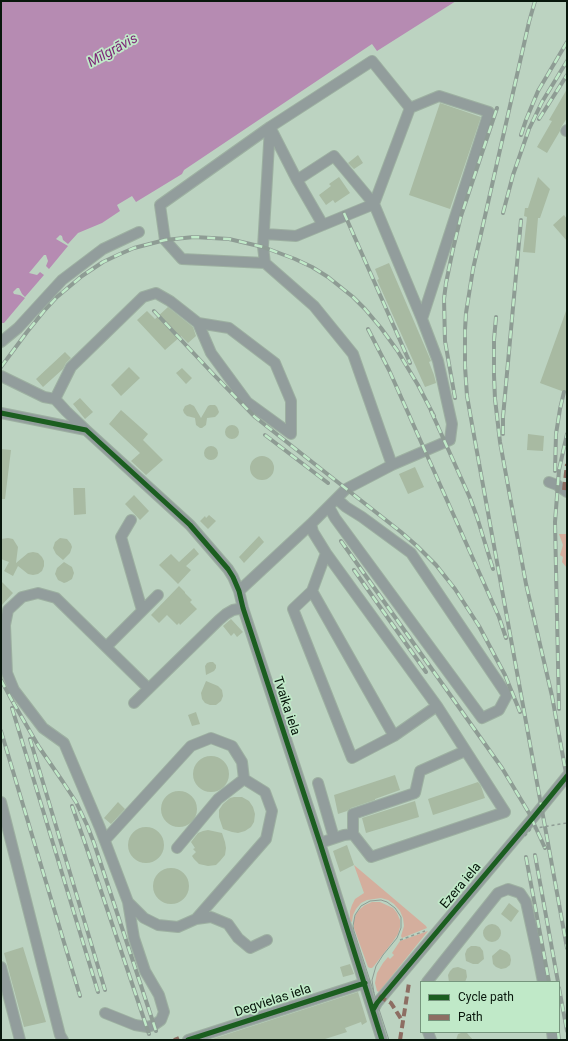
<!DOCTYPE html>
<meta charset="utf-8">
<style>
body{margin:0}
#map{position:relative;width:568px;height:1041px;overflow:hidden;background:#bcd3c1;font-family:Roboto,sans-serif}
canvas{display:block}
.frame{position:absolute;inset:0;border:2px solid #08170c;pointer-events:none}
.legend{position:absolute;left:420px;top:981px;width:140px;height:52px;box-sizing:border-box;background:#c0e9c8;border:1px solid #76957d;margin:0;padding:5px 7px;list-style:none;font-size:12px;color:#08170c}
.legend li{display:flex;align-items:center;gap:8px;height:20px}
.legend b{width:20px;border:1px solid #76957d}
</style>
<div id="map">
<canvas width="568" height="1041"></canvas>
<div class="frame"></div>
<ul class="legend">
<li><b style="height:5px;background:#1b5e20"></b>Cycle path</li>
<li><b style="height:5px;background:#8d6e63"></b>Path</li>
</ul>
</div>
<script>
const g = document.querySelector('canvas').getContext('2d');
g.lineJoin = 'round';
function fill(path, color) { g.fillStyle = color; g.fill(path, 'evenodd'); }
const poly = rows => new Path2D(rows.map(r => 'M' + r).join(''));
function strokePath(path, color, width, dash) { g.strokeStyle = color; g.lineWidth = width; g.lineCap = dash ? 'butt' : 'round'; g.setLineDash(dash || []); g.stroke(path); }
function label(font, color, halo, rows, align = 'center') {
  g.font = font + ' Roboto,sans-serif'; g.lineWidth = 3.5; g.setLineDash([]); g.textBaseline = 'middle'; g.strokeStyle = halo; g.fillStyle = color; for (const [text, x, y, turn = 0] of rows) {
    g.save(); g.translate(x, y); g.rotate((+turn || 0) * Math.PI / 180); g.textAlign = isNaN(turn) ? turn : align; if (halo) g.strokeText(text, 0, 0); g.fillText(text, 0, 0); g.restore();
  }
}
fill(poly([
 [567,532,567,568,562,562,563,557,560,555,563,545,559,534,566,534],
 [354,865,426,926,427,928,402,938,401,936,404,926,403,918,400,911,394,904,388,900,381,898,367,900,361,903,356,909,353,915,352,922,350,921,350,911,352,905,355,899,364,893],
 [372,902,380,902,393,908,397,913,400,920,400,927,398,934,394,940,374,966,372,968,370,968,368,967,354,928,354,921,356,914,360,909,365,905],
 [428,931,379,992,377,991,375,983,377,973,383,963,388,957,390,959,394,955,392,953,400,941]
]), '#d4ae9d');
fill(poly([
 [1,1,456,1,377,51,372,44,184,170,182,174,136,202,132,196,117,205,120,211,102,223,78,233,68,244,63,240,62,236,60,235,56,239,68,246,49,269,46,266,48,261,46,255,44,255,29,273,37,275,40,272,44,275,25,297,22,294,19,288,17,288,13,292,14,294,20,295,25,298,4,323,1,323]
]), '#b68bb2');
fill(poly([
 [567,89,567,118,560,129,560,131,547,153,537,147,552,121,549,120],
 [440,103,481,117,450,209,409,195],
 [358,155,363,163,354,169,348,163],
 [339,177,350,193,335,203,333,200,326,205,319,195,331,186,329,184],
 [538,177,550,189,540,218,538,218,535,253,523,252,527,217,524,216,525,208,528,208],
 [564,215,567,219,567,241,553,225],
 [389,263,431,361,429,362,434,375,436,383,425,387,377,280,379,279,375,269],
 [168,307,193,327,196,336,188,343,181,336,165,350,137,320,147,311,155,319],
 [566,311,567,311,567,393,540,383],
 [65,352,71,358,66,363,63,369,43,387,36,379],
 [129,367,140,378,121,396,111,385],
 [182,368,192,378,186,384,176,373],
 [80,398,93,412,85,419,73,404],
 [190,404,194,406,201,418,208,406,210,405,215,405,217,407,219,412,218,414,215,417,207,418,206,425,202,428,200,428,196,425,195,418,187,416,184,413,183,410,185,406],
 [121,410,148,434,143,440,163,460,146,475,131,461,140,453,109,424],
 '225 432a7 7 0 1 1 14 0a7 7 0 1 1-14 0Z',
 [528,434,544,436,543,451,527,450],
 '204 453a7 7 0 1 1 14 0a7 7 0 1 1-14 0Z',
 [1,449,11,450,5,499,1,499],
 '250 468a12 12 0 1 1 24 0a12 12 0 1 1-24 0Z',
 [415,467,424,487,408,494,399,474],
 [73,488,85,488,86,514,74,515],
 [134,495,149,511,140,520,125,504],
 [209,515,216,521,208,529,200,521,205,516,206,518],
 [259,536,264,542,244,563,239,557],
 [8,538,13,539,18,547,16,563,28,553,33,552,38,553,42,557,44,561,44,566,42,571,38,574,33,575,28,574,18,566,13,576,4,571,9,562,1,559,1,539],
 [60,538,67,539,71,544,72,547,70,553,63,560,56,554,53,548,55,542],
 [194,548,199,554,186,566,191,570,178,584,159,565,171,554,179,562],
 [64,562,72,567,74,573,72,579,67,582,64,583,58,580,55,574,57,568],
 [1,581,13,593,1,606],
 [179,586,185,592,185,593,192,600,190,602,197,609,180,625,179,623,177,625,167,615,159,623,151,615],
 [231,619,243,632,237,637,234,633,231,636,223,626],
 [210,662,213,662,216,665,216,668,214,671,206,675,205,666,207,663],
 [206,681,218,686,222,690,223,696,221,701,216,705,210,705,205,703,202,699,201,693],
 [196,712,200,724,192,726,188,715],
 '193 774a18 18 0 1 1 36 0a18 18 0 1 1-36 0Z',
 [395,775,400,790,375,799,375,800,351,808,347,811,338,814,334,795],
 [478,782,481,786,485,798,433,815,428,799],
 '161 809a18 18 0 1 1 36 0a18 18 0 1 1-36 0Z',
 [234,797,242,797,249,801,253,807,255,814,254,822,251,827,245,831,238,833,232,832,223,829,219,817,219,810,223,804,230,798],
 [415,801,419,817,366,833,362,818],
 [118,802,125,809,111,824,104,818],
 '128 845a18 18 0 1 1 36 0a18 18 0 1 1-36 0Z',
 [208,830,222,833,225,842,226,848,225,855,220,861,216,865,208,866,199,864,194,859,192,856,196,852,193,849,195,848,191,842,198,833,203,831],
 [347,845,354,865,340,872,333,851],
 '153 886a18 18 0 1 1 36 0a18 18 0 1 1-36 0Z',
 [509,903,519,911,511,922,501,914],
 '483 933a9 9 0 1 1 18 0a9 9 0 1 1-18 0Z',
 [471,946,476,946,480,947,483,951,484,959,478,964,473,964,466,961,465,954,467,949],
 [23,947,46,1022,24,1027,4,953],
 [500,949,507,952,510,955,511,960,510,965,506,968,501,969,496,967,493,964,492,956],
 [350,964,354,974,343,977,340,967],
 [458,967,466,970,467,977,465,982,449,982,448,975,450,971,453,968],
 [358,992,367,1022,362,1025,361,1022,345,1028,347,1032,322,1040,209,1040],
 [464,1032,467,1033,473,1040,456,1040,458,1034]
]), '#a8baa2');
const minor = poly([
 [566,131,567,130],
 [297,180,323,225],
 [265,234,296,236,374,204,410,108,439,96,489,112,422,319],
 [265,263,182,259,165,240,160,205,270,127,263,247,265,263,314,306,353,354,392,465],
 [198,323,229,328,275,363,291,401,291,434,247,402,211,353,198,323,170,301,156,293,143,297,71,367,55,399,66,411,86,430,190,525,228,569,233,577,239,591,243,608,320,843,382,1040],
 [1,342,18,328,62,280,103,249,139,232],
 [1,376,44,397,55,399],
 [1,413,86,430],
 [549,482,557,485,567,492],
 [329,507,335,518,482,718,499,710,507,695,411,553,362,517,346,507,337,499],
 [131,520,121,537,142,610],
 [311,524,313,532,326,553,437,706,394,736,352,758,293,609,312,591],
 [326,553,312,591,394,736],
 [239,591,311,524,346,489,392,465,450,440,452,424,438,361,422,319,374,204,334,156,297,180,270,127,372,61,410,108],
 [106,647,158,595],
 [134,703,219,620,226,614,233,610,243,608],
 [318,783,334,838],
 [1,802,60,1035,63,1040],
 [353,834,353,814,415,793,420,771,465,751],
 [105,840,191,746,211,738,232,746,242,762,244,779,218,799,177,848],
 [320,843,344,835,353,834,371,857,505,812,437,706],
 [128,902,144,918,158,925,178,927,196,919,211,917,228,924,238,938,250,948,267,940],
 [196,919,266,839,272,811,265,792,244,779],
 [1,967,20,1040],
 [427,982,498,893,508,889,520,893,526,902,538,957,543,982],
 [373,1010,377,1003,532,819,567,776],
 [105,1013,135,1025,147,1027,154,1025,161,1020,164,1012,159,995,145,971,134,938,128,902,100,828,64,743,43,728,14,690,7,673,5,625,8,610,22,597,38,593,56,598,148,688],
 [428,1032,431,1040],
 [552,1032,553,1040],
 [188,1040,365,983]
]);
strokePath(minor, '#9db0a1', 12);
strokePath(poly([
 [400,940,425,931]
]), '#8e9c94', 1.5, [3, 3]);
strokePath(minor, '#929d9c', 10);
strokePath(poly([
 [374,993,372,980,376,966,383,955,397,938,401,928,401,917,395,908,387,902,381,900,370,901,361,906,355,915,353,926,354,931,374,993,377,1003,389,1040]
]), '#8e9c94', 1);
const rail = poly([
 [535,1,529,22,473,269,466,313,465,330,465,366,467,396,475,441,567,948],
 [539,119,567,75],
 [521,135,526,120,538,91,567,42],
 [344,213,410,363],
 [503,213,513,175,529,129,542,102,567,61],
 [154,311,214,375,255,417,401,532,417,546,436,565,455,589,479,626,505,675,520,712],
 [496,317,494,340,494,375,495,399,500,442,526,584,552,696,567,779],
 [368,329,389,370,499,617,506,638],
 [1,367,27,332,44,311,57,297,82,276,103,262,120,254,134,248,165,240,194,237,229,239,263,247,295,259,312,267,328,277,353,297,365,309,381,328,397,350,418,385,434,416],
 [455,398,445,341,444,299,446,283,453,249,461,216,497,108],
 [431,411,470,498,477,517,493,569],
 [503,434,503,417,521,220],
 [265,435,328,483],
 [555,471,556,434,560,409,564,392],
 [341,541,502,768,529,813,545,848],
 [354,570,426,672],
 [1,680,15,706],
 [13,702,39,747,63,782,76,802,87,825,94,843,156,1031],
 [12,708,98,992],
 [559,709,555,522,559,470,567,434],
 [1,731,80,996],
 [30,739,105,990],
 [72,806,85,843,149,1034],
 [535,855,558,982],
 [526,857,549,982],
 [559,988,567,1031],
 [558,1032,559,1040]
]);
strokePath(rail, '#8e9c94', 4);
strokePath(rail, '#c0e9c8', 2.5, [8]);
strokePath(poly([
 [525,836,531,829,567,823]
]), '#8e9c94', 1.5, [3, 3]);
strokePath(poly([
 [564,490,567,464],
 [379,996,382,998,391,1003,403,1022],
 [174,1040,179,1038],
 [400,1040,409,983]
]), '#8d6e63', 4, [8, 4]);
strokePath(poly([
 [1,413,86,430,190,525,228,569,233,577,239,591,243,608,320,843,382,1040],
 [373,1010,377,1003,532,819,567,776],
 [188,1040,365,983]
]), '#1b5e20', 5);
label('13px', '#08170c', '#c0e9c8', [
 ["Tvaika iela",286,706,72],
 ["Ezera iela",461,886,-50],
 ["Degvielas iela",273,1001,-18]
]);
label('italic 14px', '#7d2677', '#c0e9c8', [
 ["Mīlgrāvis",113,51,-29]
]);
</script>
